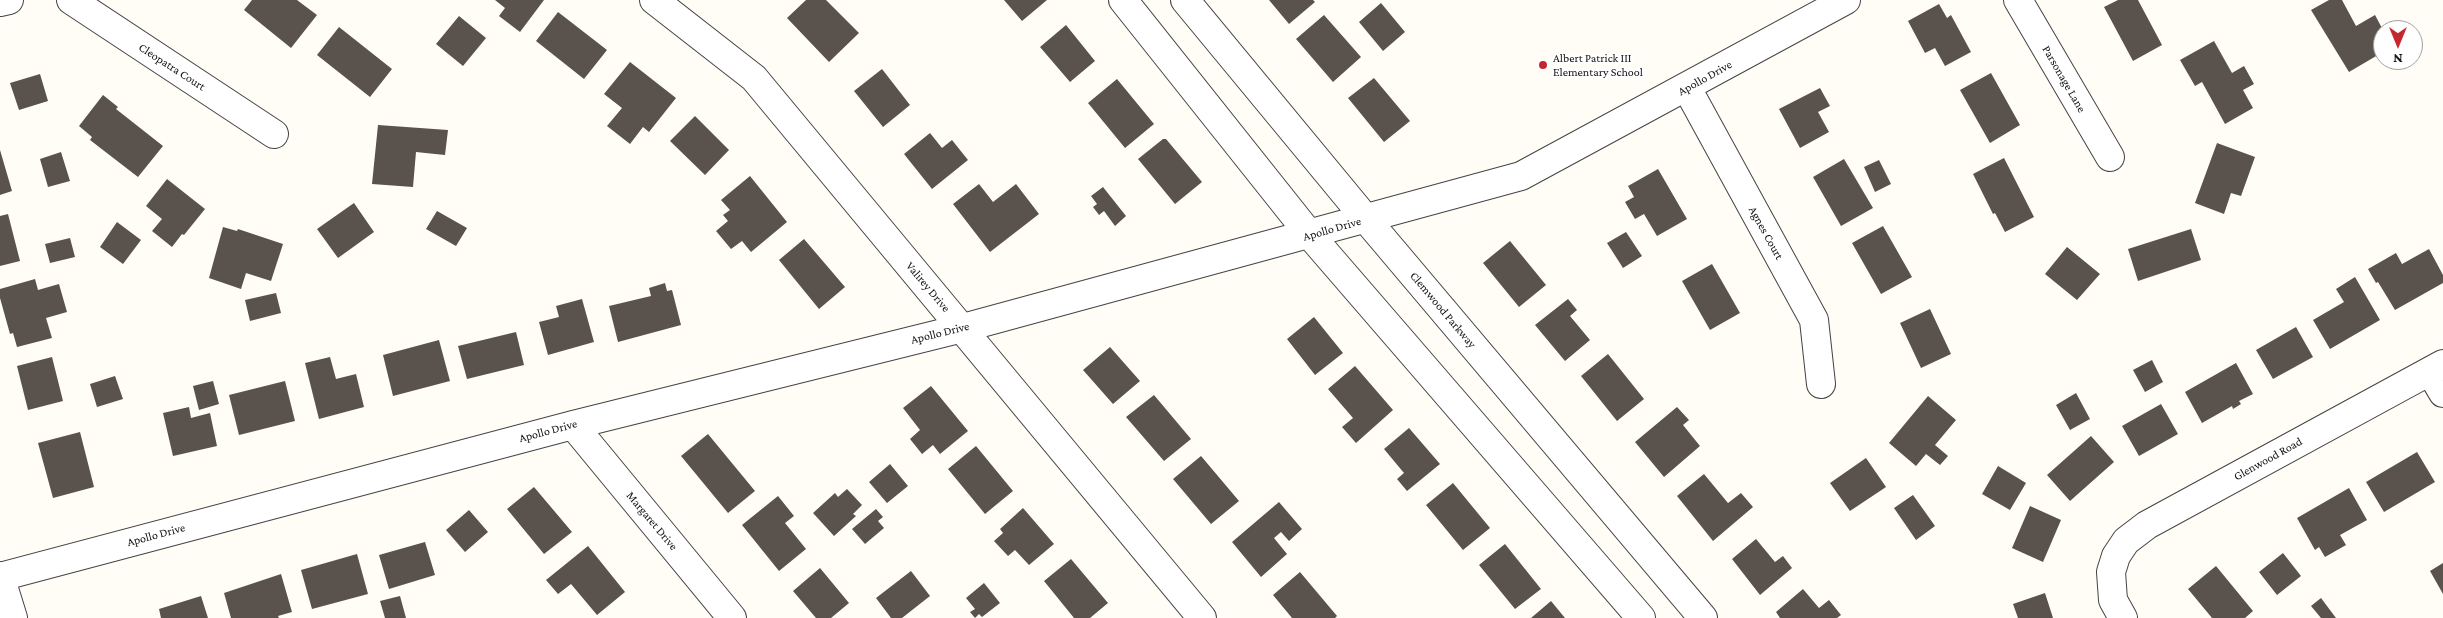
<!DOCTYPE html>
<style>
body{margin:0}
#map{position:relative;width:2443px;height:618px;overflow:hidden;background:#fffdf5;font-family:"Crimson Pro",serif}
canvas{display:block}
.north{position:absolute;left:2373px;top:20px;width:50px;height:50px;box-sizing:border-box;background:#fff;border:1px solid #a0a0a0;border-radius:50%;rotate:180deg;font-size:14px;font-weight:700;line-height:20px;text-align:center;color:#111}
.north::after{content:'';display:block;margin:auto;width:18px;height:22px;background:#c4262e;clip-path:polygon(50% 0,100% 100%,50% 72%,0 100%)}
</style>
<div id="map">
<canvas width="2443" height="618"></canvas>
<div class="north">N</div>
</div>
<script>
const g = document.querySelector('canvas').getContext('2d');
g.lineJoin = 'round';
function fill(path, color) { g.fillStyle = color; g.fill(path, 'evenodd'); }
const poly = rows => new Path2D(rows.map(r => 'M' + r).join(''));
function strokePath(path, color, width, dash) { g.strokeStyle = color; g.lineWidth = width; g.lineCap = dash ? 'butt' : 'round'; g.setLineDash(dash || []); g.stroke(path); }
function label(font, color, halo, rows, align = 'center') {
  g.font = font + ' "Crimson Pro",serif'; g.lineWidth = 5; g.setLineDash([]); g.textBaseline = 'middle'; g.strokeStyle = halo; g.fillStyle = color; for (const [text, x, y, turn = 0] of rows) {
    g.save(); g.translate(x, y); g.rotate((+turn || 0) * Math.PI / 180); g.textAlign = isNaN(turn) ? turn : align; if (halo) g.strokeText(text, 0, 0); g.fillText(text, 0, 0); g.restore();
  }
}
fill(poly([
 [252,0,297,0,317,15,291,48,244,10],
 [495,0,544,0,520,32,499,16,505,8],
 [806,0,826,0,859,33,829,62,787,18],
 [1004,0,1047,0,1022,21],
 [1269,0,1313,0,1315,2,1289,24],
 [2118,0,2138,0,2162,45,2133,61,2104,7],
 [2329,0,2342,0,2356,26,2375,15,2383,30,2383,52,2349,72,2311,10],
 [1381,3,1405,32,1383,51,1359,22],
 [1939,4,1947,18,1951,15,1971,52,1945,66,1935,48,1925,53,1908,21],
 [558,12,607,50,584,79,536,41],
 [1324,15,1361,57,1333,82,1296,39],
 [459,16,486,38,463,66,436,44],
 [1066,25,1095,61,1070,82,1040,47],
 [339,27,392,69,370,97,317,55],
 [2214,41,2232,73,2244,66,2254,84,2243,90,2253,108,2225,124,2202,82,2195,86,2180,60],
 [630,62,676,98,649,132,643,127,630,144,607,126,622,108,604,94],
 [882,69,910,105,883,127,854,91],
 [1991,73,2020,125,1990,143,1960,90],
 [40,74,48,101,19,110,10,83],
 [1374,78,1410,121,1384,142,1348,98],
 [1117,79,1154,124,1125,148,1088,103],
 [1820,88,1830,106,1818,112,1829,132,1800,148,1779,109],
 [103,95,118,107,116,109,163,146,138,177,90,140,92,137,79,126],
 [695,116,729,150,705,175,670,141],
 [378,125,448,130,445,155,416,152,413,187,372,184],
 [930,133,942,148,952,140,968,160,932,189,904,154],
 [1163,139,1166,139,1202,182,1175,204,1138,159],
 [2217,143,2255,157,2241,196,2231,193,2224,214,2195,203],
 [0,150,12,191,0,195],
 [61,152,70,181,48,187,40,159],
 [2004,158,2034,217,2005,232,1995,213,1993,214,1973,174],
 [1844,159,1873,208,1841,226,1813,177],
 [1879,160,1891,184,1875,192,1864,167],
 [1658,169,1687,219,1657,236,1644,214,1635,219,1625,202,1634,197,1628,186],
 [750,176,787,222,751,252,742,241,731,249,716,231,728,221,723,215,730,210,721,200],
 [167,179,205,209,184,235,182,234,172,247,152,231,162,219,146,206],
 [979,184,993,202,1016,184,1039,214,990,252,953,204],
 [1103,187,1126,216,1115,226,1104,211,1099,215,1093,207,1097,204,1091,196],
 [354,203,374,232,338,258,317,229],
 [437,211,467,228,456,246,426,229],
 [8,214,20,261,0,266,0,216],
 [117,222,141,240,123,264,100,247],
 [1883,226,1912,277,1881,294,1852,243],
 [223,227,237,231,238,229,283,244,271,281,246,273,241,289,209,278],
 [2191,229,2201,260,2138,281,2128,249],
 [1626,232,1642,256,1623,268,1607,243],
 [70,238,75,257,50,263,45,244],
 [804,239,845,287,819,309,779,260],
 [1510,241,1546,285,1519,307,1483,263],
 [2067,247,2100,274,2077,300,2045,274],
 [2429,249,2443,275,2443,283,2395,310,2378,282,2376,283,2368,269,2396,253,2402,264],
 [1712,264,1740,313,1710,330,1682,281],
 [2355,277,2380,320,2330,349,2313,320,2344,302,2336,289],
 [35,279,38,290,59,284,67,312,46,318,52,338,17,347,13,333,10,334,0,298,0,289],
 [665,283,667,291,672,290,681,325,618,342,609,306,651,296,649,288],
 [276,293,281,313,250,321,245,300],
 [582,299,594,342,548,355,539,322,559,317,556,306],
 [1568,299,1577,310,1570,316,1590,340,1565,361,1535,325],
 [1930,309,1951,354,1921,368,1900,323],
 [1314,317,1343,353,1315,375,1287,339],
 [2296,327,2313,357,2273,379,2256,350],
 [516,332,524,365,467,379,458,346],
 [439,340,450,381,393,396,383,355],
 [1110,347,1140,381,1113,404,1083,370],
 [1608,354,1644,399,1617,421,1581,376],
 [52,357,63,401,28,410,17,366],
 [330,357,336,379,356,374,364,407,319,419,305,363],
 [2152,360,2163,382,2145,392,2133,370],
 [2236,363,2253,394,2239,401,2241,404,2233,409,2232,406,2202,423,2185,392],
 [1355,366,1393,410,1356,443,1342,427,1353,418,1328,389],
 [115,376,123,399,97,407,90,384],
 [213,381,219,404,199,410,193,386],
 [285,381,295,421,239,435,229,395],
 [931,386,968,431,940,454,933,445,922,454,910,439,920,430,903,408],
 [2076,393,2090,419,2070,430,2056,405],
 [1154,395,1191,439,1164,461,1126,417],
 [1928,396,1956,420,1935,445,1948,456,1940,465,1926,454,1916,466,1889,443],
 [2161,404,2178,434,2139,456,2122,426],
 [189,407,191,418,210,413,217,446,173,456,163,413],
 [1677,407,1689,420,1683,425,1700,446,1664,477,1635,442],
 [1409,428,1440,464,1407,491,1397,479,1404,473,1384,449],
 [80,432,94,487,53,498,38,443],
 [708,434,755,491,728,513,681,456],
 [2091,436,2114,462,2070,501,2047,475],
 [976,446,1013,491,985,514,948,469],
 [2417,452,2435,482,2384,512,2366,482],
 [1201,456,1239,501,1211,524,1173,479],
 [1866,458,1886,487,1850,511,1830,483],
 [890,464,908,486,887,503,869,482],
 [1998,466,2026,483,2010,510,1982,494],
 [1704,474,1728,503,1741,493,1753,507,1713,541,1677,496],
 [1453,483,1490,528,1463,550,1426,505],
 [534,487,572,532,544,554,507,509],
 [2349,488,2367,520,2340,535,2346,545,2325,557,2319,547,2315,550,2297,518],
 [847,489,862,505,853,514,856,516,834,536,813,513,835,493,838,497],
 [1913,495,1935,526,1916,540,1894,508],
 [778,496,794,516,785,523,806,549,779,571,742,525],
 [1279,502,1302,529,1289,541,1281,532,1274,538,1287,554,1261,577,1232,542],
 [2030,506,2061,520,2043,562,2012,548],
 [1023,508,1054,544,1029,565,1015,550,1008,556,994,541,1003,533,1000,529],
 [876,509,883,517,878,521,884,528,865,544,852,529],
 [469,510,488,532,465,552,446,530],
 [1756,539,1775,562,1783,556,1792,568,1760,595,1732,559],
 [425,542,435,575,389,589,379,555],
 [1505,544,1541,589,1515,609,1479,565],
 [588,546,625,592,597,615,571,584,558,594,546,580],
 [2283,553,2301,576,2277,595,2259,572],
 [357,554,368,594,312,609,301,570],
 [1071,559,1108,603,1090,618,1074,618,1044,581],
 [2443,563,2443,594,2430,571],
 [2216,566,2253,611,2245,618,2212,618,2188,589],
 [820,568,849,603,831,618,816,618,793,591],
 [911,571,930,596,902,618,891,618,876,598],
 [1300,572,1337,616,1335,618,1292,618,1273,595],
 [281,574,292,612,278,616,279,618,231,618,224,593],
 [984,583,1000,603,982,617,979,614,975,618,970,612,975,609,966,598],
 [1803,589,1819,608,1829,600,1841,615,1837,618,1780,618,1776,612],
 [2045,593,2053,618,2018,618,2013,604],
 [201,596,208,618,161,618,159,609],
 [400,596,406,618,385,618,380,601],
 [2321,598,2336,618,2321,618,2311,606],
 [1551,601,1565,618,1531,618]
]), '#5a524d');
const minor = poly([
 [71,0,274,134],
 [654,0,754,78,1202,618],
 [1123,0,1310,235,1641,618],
 [1185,0,1366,219,1703,618],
 [2018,0,2110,157],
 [0,2,9,0],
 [1687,88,1814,320,1821,384],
 [2430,371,2443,393],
 [573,425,732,618],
 [0,576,13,618],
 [0,577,573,425,963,328,1521,176,1846,0],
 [2123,618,2113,600,2111,572,2116,556,2126,541,2147,525,2443,364]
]);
strokePath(minor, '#444', 30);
strokePath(minor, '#fff', 28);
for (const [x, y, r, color] of [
 [1543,65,5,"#c4262e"]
]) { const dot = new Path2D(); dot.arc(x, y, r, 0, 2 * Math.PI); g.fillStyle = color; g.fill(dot); strokePath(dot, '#fff', 2); }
label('12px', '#111', '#fff', [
 ["Albert Patrick III",1553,58],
 ["Elementary School",1553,72]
], 'left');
label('12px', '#111', '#fff', [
 ["Cleopatra Court",172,67,33],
 ["Apollo Drive",1705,78,-29],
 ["Parsonage Lane",2064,79,60],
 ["Apollo Drive",1332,229,-16],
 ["Agnes Court",1766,233,61],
 ["Valirey Drive",928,287,50],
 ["Clemwood Parkway",1443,310,50],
 ["Apollo Drive",940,333,-14],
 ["Apollo Drive",548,431,-15],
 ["Glenwood Road",2268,459,-29],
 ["Margaret Drive",652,521,50],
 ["Apollo Drive",156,535,-15]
]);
</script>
